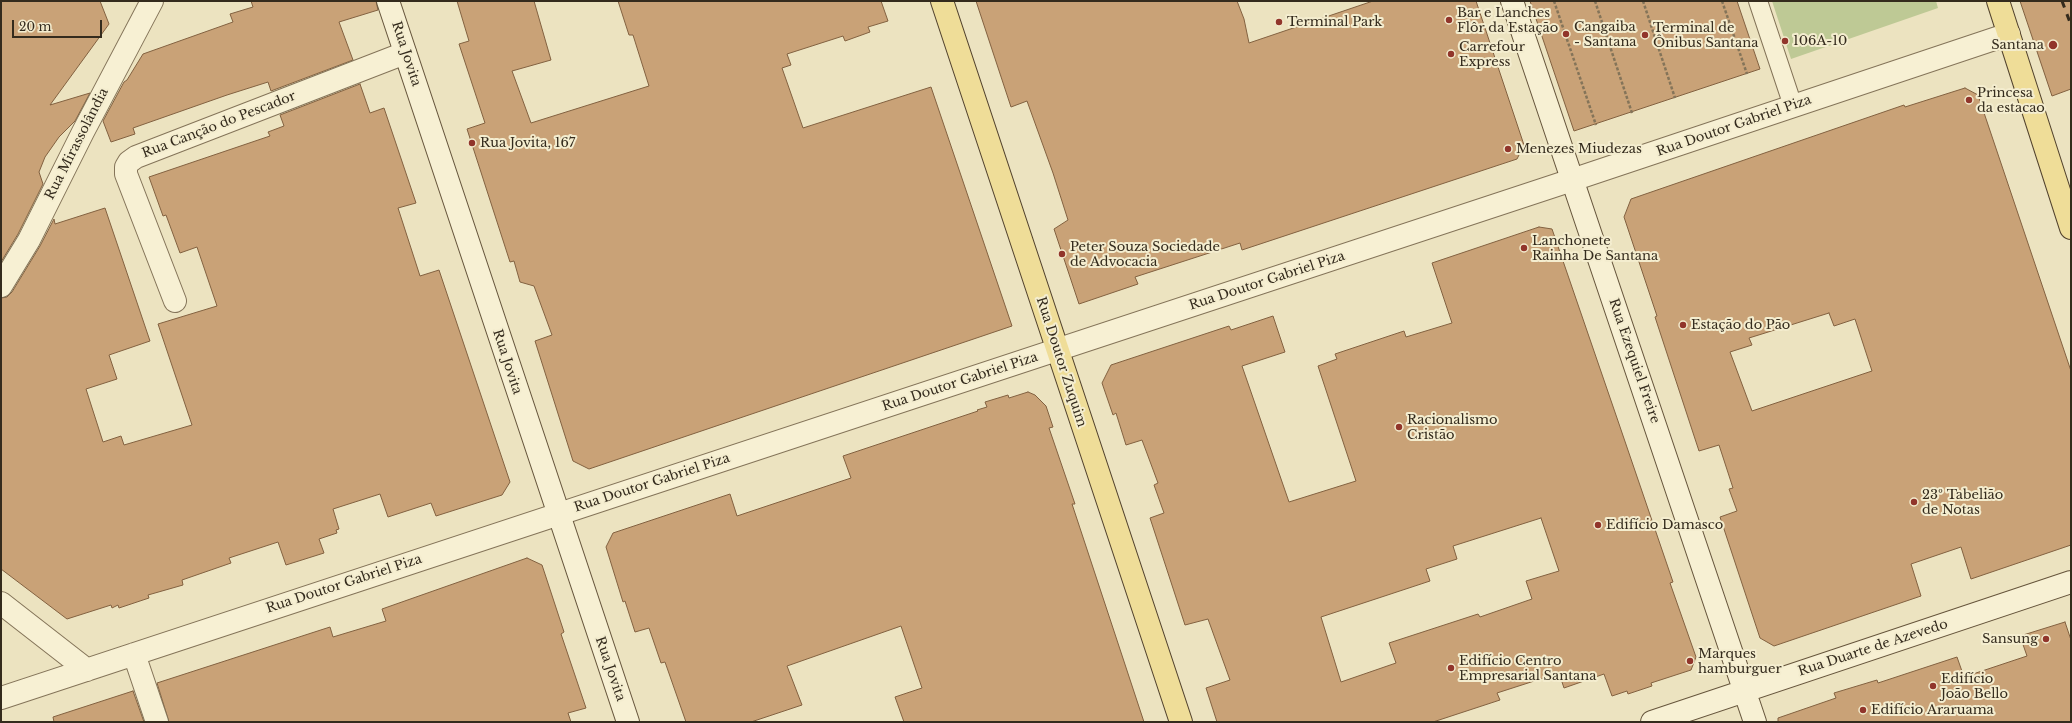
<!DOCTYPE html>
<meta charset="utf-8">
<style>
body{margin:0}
#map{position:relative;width:2072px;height:723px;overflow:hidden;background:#ece3c0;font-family:"Libre Baskerville",serif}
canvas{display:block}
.frame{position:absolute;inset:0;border:2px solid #342b1d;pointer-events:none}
.scale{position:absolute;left:12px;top:20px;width:90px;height:18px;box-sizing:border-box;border:2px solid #342b1d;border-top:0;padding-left:5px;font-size:12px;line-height:14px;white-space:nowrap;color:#342b1d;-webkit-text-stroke:3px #f4edcf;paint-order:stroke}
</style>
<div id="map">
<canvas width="2072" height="723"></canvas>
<div class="frame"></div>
<div class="scale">20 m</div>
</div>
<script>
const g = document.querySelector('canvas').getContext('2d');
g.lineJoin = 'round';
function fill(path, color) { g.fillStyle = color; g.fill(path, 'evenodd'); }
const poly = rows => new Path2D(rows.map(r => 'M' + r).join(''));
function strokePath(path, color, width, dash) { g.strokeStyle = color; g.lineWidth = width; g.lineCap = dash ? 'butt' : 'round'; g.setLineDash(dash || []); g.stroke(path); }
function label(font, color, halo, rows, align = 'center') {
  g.font = font + ' "Libre Baskerville",serif'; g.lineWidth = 4; g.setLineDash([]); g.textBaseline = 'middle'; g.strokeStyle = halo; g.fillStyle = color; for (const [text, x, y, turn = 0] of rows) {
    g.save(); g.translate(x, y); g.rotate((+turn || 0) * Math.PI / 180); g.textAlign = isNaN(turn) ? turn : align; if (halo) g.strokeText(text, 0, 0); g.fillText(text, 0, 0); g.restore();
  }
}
fill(poly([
 [1772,1,1936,1,1938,8,1791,59]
]), '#bec995');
const building = poly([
 [1,1,100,1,109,24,50,105,90,93,75,121,59,137,45,157,39,172,43,184,18,234,1,262,1,1],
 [251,1,376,1,378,10,339,22,353,60,271,91,268,82,227,95,133,128,135,134,111,142,103,121,124,82,127,80,143,54,233,22,230,14,253,7,251,1],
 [457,1,534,1,551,60,512,71,531,123,649,86,633,35,629,35,618,1,881,1,888,21,868,27,870,32,845,41,843,36,787,54,791,65,782,68,803,128,931,87,1012,326,589,469,573,461,535,341,552,335,534,286,520,282,514,261,510,262,467,129,485,123,459,44,469,41,457,1],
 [976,1,1237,1,1244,19,1249,43,1373,1,1476,1,1524,145,1517,159,1242,250,1240,243,1135,277,1138,284,1079,304,1054,229,1068,220,1053,173,1027,101,1011,107,976,1],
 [1530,1,1737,1,1760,69,1574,131,1530,1],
 [2020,1,2071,1,2071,89,2052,96,2020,1],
 [360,84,370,113,384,108,416,203,398,208,420,276,439,270,510,482,502,495,436,516,431,503,388,517,380,494,333,509,339,529,336,530,337,533,319,539,324,553,286,565,278,542,229,558,231,563,182,580,183,585,148,595,149,598,119,608,118,605,112,608,111,605,67,619,1,569,1,298,7,297,12,292,40,246,54,219,55,224,105,208,150,341,109,355,117,379,86,389,103,442,121,436,124,445,192,425,158,324,217,306,197,247,180,253,166,215,163,216,149,177,270,136,268,132,284,126,280,115,360,84],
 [1965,88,1978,95,2071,371,2071,545,1971,579,1961,547,1911,564,1921,596,1774,646,1760,638,1720,517,1737,511,1729,489,1733,488,1719,445,1699,451,1655,317,1657,316,1624,217,1631,199,1904,105,1905,107,1965,88],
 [1829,313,1834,326,1855,319,1872,371,1752,411,1730,352,1752,345,1749,338,1829,313],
 [1539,227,1552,229,1618,421,1673,582,1670,583,1696,657,1691,670,1651,683,1652,686,1628,694,1627,691,1612,696,1604,674,1564,688,1559,673,1497,693,1500,700,1433,722,1217,722,1206,688,1230,680,1208,619,1185,625,1150,518,1164,513,1154,485,1158,483,1142,440,1126,445,1116,413,1113,415,1102,383,1111,365,1229,326,1231,330,1273,316,1285,352,1242,366,1289,502,1356,481,1318,366,1337,359,1335,354,1404,331,1406,337,1452,323,1432,263,1539,227],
 [1541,518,1559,571,1526,581,1532,599,1480,617,1478,614,1389,643,1396,663,1341,682,1321,617,1430,581,1426,569,1457,559,1453,546,1541,518],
 [1028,392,1035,395,1046,406,1053,427,1049,428,1075,504,1072,504,1144,722,904,722,895,697,922,688,901,626,787,666,802,705,751,722,686,722,665,662,661,663,649,628,635,632,625,601,623,602,606,547,613,533,730,494,737,516,851,478,843,456,978,411,977,410,987,407,985,402,1008,395,1009,398,1028,392],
 [527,558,542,565,564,632,561,634,586,708,568,713,571,722,169,722,157,683,330,627,333,637,386,621,382,609,527,558],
 [2065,622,2071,640,2071,722,1778,722,1778,718,1836,698,1834,693,1877,680,1878,683,1957,657,1964,677,2027,656,2020,636,2065,622],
 [133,691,144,722,54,722,53,717,133,691]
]);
fill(building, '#c9a277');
strokePath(building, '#826140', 1);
const lane = poly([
 [1758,1,1793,106]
]);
const street = poly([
 [1,286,29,240,83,132,152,1],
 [175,301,126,174,126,167,129,162,136,157,405,53],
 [1,603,87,670],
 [134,654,157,722],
 [1,698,1572,180,2009,34]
]);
const secondary = poly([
 [388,1,628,722],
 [1512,1,1755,722],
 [1652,722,2071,582]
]);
const primary = poly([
 [942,1,1181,722],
 [1998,1,2071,228]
]);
strokePath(lane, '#847459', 20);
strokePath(street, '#847459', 24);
strokePath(secondary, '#66553c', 24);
strokePath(primary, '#52422d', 24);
strokePath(poly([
 [1554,1,1596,125],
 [1595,1,1632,113],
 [1643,1,1675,98],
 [1722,1,1747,74]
]), '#847459', 2.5, [3, 2]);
strokePath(lane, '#f7f0d3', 18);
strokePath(street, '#f7f0d3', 22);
strokePath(secondary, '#f7f0d3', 22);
strokePath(primary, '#efdd98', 22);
strokePath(poly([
 [2062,1,2071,25]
]), '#342b1d', 3, [7, 7]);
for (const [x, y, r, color] of [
 [1449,20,4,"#91352b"],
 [1279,22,4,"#91352b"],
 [1566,34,4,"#91352b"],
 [1645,35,4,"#91352b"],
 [1785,41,4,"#91352b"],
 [2053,45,5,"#91352b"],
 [1451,54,4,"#91352b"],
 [1969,100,4,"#91352b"],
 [472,143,4,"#91352b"],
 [1508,149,4,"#91352b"],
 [1524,248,4,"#91352b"],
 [1062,254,4,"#91352b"],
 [1683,325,4,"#91352b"],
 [1399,427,4,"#91352b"],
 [1914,502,4,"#91352b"],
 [1598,525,4,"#91352b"],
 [2046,639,4,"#91352b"],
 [1690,661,4,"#91352b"],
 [1451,668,4,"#91352b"],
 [1933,686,4,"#91352b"],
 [1863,710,4,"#91352b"]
]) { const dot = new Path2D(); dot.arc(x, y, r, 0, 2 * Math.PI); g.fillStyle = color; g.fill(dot); strokePath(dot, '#f4edcf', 1.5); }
label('13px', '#342b1d', '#f4edcf', [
 ["Bar e Lanches",1457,13],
 ["Flôr da Estação",1457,28],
 ["Terminal Park",1287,22],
 ["Cangaiba",1574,27],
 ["- Santana",1574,42],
 ["Terminal de",1653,28],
 ["Ônibus Santana",1653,43],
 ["106A-10",1793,41],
 ["Santana",2044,45,"right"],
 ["Carrefour",1459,47],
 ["Express",1459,62],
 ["Princesa",1977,93],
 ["da estacao",1977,108],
 ["Rua Jovita, 167",480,143],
 ["Menezes Miudezas",1516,149],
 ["Lanchonete",1532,241],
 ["Rainha De Santana",1532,256],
 ["Peter Souza Sociedade",1070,247],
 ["de Advocacia",1070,262],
 ["Estação do Pão",1691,325],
 ["Racionalismo",1407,420],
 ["Cristão",1407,435],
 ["23º Tabelião",1922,495],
 ["de Notas",1922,510],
 ["Edifício Damasco",1606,525],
 ["Sansung",2038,639,"right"],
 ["Marques",1698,654],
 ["hamburguer",1698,669],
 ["Edifício Centro",1459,661],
 ["Empresarial Santana",1459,676],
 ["Edifício",1941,679],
 ["João Bello",1941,694],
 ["Edifício Araruama",1871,710]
], 'left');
label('13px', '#342b1d', '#f4edcf', [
 ["Rua Jovita",406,54,72],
 ["Rua Canção do Pescador",219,125,-21],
 ["Rua Doutor Gabriel Piza",1734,126,-19],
 ["Rua Mirassolândia",77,144,-63],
 ["Rua Doutor Gabriel Piza",1267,281,-18],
 ["Rua Ezequiel Freire",1634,361,71],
 ["Rua Jovita",507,362,72],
 ["Rua Doutor Zuquim",1061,362,72],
 ["Rua Doutor Gabriel Piza",960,382,-18],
 ["Rua Doutor Gabriel Piza",652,483,-18],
 ["Rua Doutor Gabriel Piza",344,584,-18],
 ["Rua Duarte de Azevedo",1873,648,-18],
 ["Rua Jovita",610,669,71]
]);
</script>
